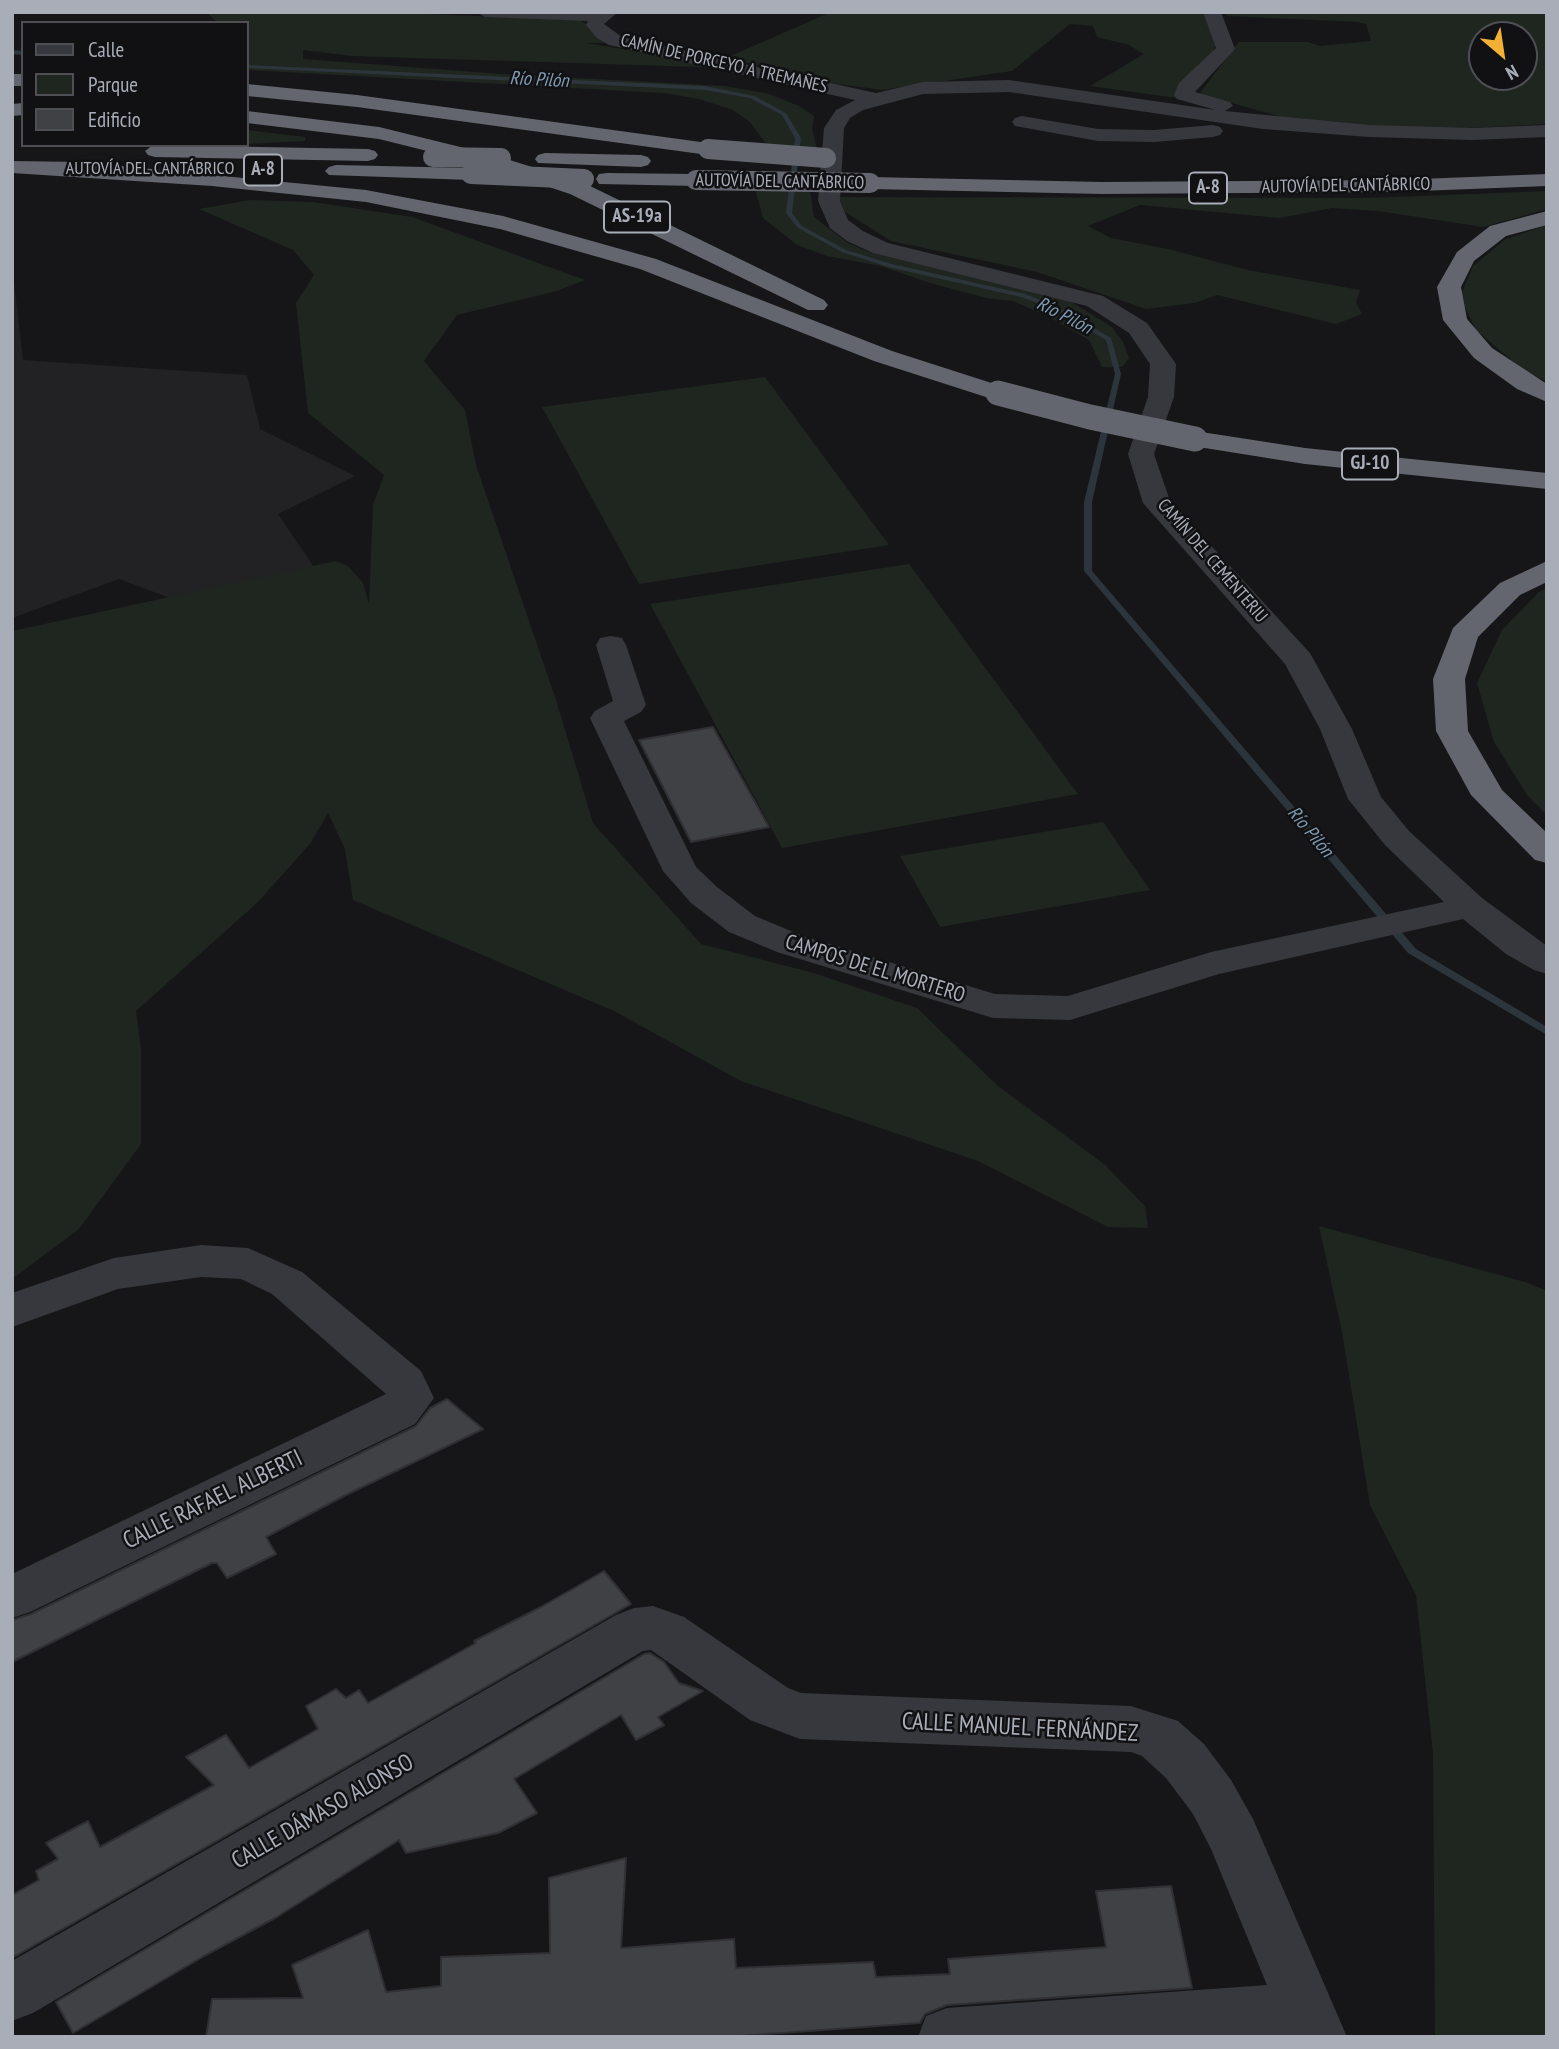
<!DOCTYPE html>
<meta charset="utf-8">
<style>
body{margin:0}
#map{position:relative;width:1559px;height:2049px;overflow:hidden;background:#161618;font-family:"PT Sans Narrow",sans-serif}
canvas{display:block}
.frame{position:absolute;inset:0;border:14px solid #a8adb8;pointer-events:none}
.legend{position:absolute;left:21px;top:21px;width:228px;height:126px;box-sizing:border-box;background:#111113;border:2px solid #4d4f55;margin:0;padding:9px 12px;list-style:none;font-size:21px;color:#a8adb8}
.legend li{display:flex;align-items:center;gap:14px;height:35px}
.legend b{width:35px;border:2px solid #4d4f55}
.north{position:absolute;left:1468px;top:21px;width:70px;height:70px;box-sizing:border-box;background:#111113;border:2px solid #4d4f55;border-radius:50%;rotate:151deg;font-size:19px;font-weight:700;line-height:28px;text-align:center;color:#a8adb8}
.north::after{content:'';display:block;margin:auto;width:24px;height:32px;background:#f2b134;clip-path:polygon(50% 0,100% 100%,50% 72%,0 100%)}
</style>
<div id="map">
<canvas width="1559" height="2049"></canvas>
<div class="frame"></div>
<ul class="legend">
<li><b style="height:9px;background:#37383d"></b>Calle</li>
<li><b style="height:19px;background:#1e261f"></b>Parque</li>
<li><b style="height:19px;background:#404145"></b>Edificio</li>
</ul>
<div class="north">N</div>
</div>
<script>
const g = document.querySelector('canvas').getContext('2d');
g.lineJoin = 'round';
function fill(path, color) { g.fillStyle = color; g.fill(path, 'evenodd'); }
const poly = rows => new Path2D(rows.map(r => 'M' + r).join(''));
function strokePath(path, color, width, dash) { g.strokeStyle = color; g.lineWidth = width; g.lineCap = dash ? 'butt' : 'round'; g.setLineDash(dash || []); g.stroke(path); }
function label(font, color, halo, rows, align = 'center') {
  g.font = font + ' "PT Sans Narrow",sans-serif'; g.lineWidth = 5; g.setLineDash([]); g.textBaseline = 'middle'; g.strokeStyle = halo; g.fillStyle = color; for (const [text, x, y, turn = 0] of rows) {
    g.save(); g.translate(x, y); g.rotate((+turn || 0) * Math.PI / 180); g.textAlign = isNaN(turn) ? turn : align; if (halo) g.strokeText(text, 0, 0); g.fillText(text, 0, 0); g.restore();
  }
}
fill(poly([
 [12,264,23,360,247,375,260,429,355,476,278,514,314,567,170,598,119,579,12,618]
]), '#222225');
fill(poly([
 [206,12,374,12,580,20,614,43,586,43,726,66,730,68,352,56,303,50,303,59,502,74,725,86,769,94,799,106,814,116,812,129,818,152,769,148,750,122,733,110,699,99,663,93,247,70,249,44,247,23,218,23],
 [831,12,1207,12,1218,32,1214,50,1177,98,1090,86,1144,54,1129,45,1097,37,1093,26,1070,24,1012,71,882,90,832,83,726,58],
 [1224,12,1547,12,1547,124,1447,129,1357,126,1293,120,1199,94,1239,42,1309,42,1319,46,1371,41,1366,24,1358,22,1227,16],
 [1482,35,1524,35,1524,77,1482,77],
 [247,130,305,137,305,141,247,144],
 [755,189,810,191,814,217,848,243,869,252,1070,301,1112,327,1123,342,1129,358,1122,367,1102,367,1089,340,1047,316,1013,301,986,298,930,283,881,266,827,256,797,245,763,218],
 [1547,191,1547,209,1483,227,1378,211,1332,208,1280,218,1140,205,1088,226,1111,238,1168,249,1248,270,1360,290,1356,302,1362,314,1336,324,1217,295,1195,303,1146,309,1037,272,891,241,845,212,838,197,1368,198],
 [250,200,313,202,412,217,585,280,557,291,457,315,424,361,465,410,476,465,557,703,593,823,701,944,814,973,917,1008,998,1086,1104,1164,1145,1206,1148,1228,1108,1227,978,1161,741,1081,614,1011,353,900,345,849,328,813,310,844,257,903,136,1011,141,1049,141,1144,79,1229,12,1279,12,631,336,561,348,566,363,583,369,604,373,505,384,475,308,413,296,303,314,275,293,250,199,209],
 [1547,225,1547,382,1522,369,1476,330,1460,297,1473,266,1504,240],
 [765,377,889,545,639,584,542,407],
 [909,564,1078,794,782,848,650,604],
 [1547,588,1547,815,1527,795,1494,742,1477,683,1502,630,1539,592],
 [1103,822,1150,890,940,927,900,856],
 [1319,1226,1525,1282,1547,1291,1547,2037,1435,2037,1433,1753,1416,1595,1370,1505,1342,1332]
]), '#1e261f');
fill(poly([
 [12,50,23,51,23,55,12,54,12,50],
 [247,65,705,86,754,96,786,113,801,138,792,213,802,226,846,250,892,264,1025,294,1058,307,1111,338,1121,374,1092,502,1092,571,1416,949,1547,1027,1547,1035,1408,953,1084,571,1084,502,1115,374,1106,340,1054,309,1021,297,888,267,842,252,798,228,786,213,795,138,782,115,750,98,705,90,247,68,247,65]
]), '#2c353c');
const building = poly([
 [713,727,769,827,691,842,639,740,713,727],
 [447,1399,483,1429,346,1495,266,1537,276,1554,227,1578,217,1563,212,1563,12,1662,12,1620,31,1614,416,1426,430,1408,447,1399],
 [604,1571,631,1604,12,1958,12,1895,39,1880,36,1871,58,1859,46,1843,88,1821,100,1847,214,1785,186,1757,226,1735,249,1768,318,1729,306,1706,336,1689,346,1698,359,1690,368,1703,476,1643,474,1641,541,1607,604,1571],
 [650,1653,664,1662,679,1683,703,1691,658,1717,664,1725,636,1740,621,1715,514,1779,537,1813,498,1833,406,1853,399,1840,275,1918,204,1956,73,2033,56,2002,644,1654,650,1653],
 [626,1858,621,1948,734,1939,736,1968,873,1962,876,1977,950,1974,948,1959,1106,1947,1096,1891,1171,1886,1192,1988,947,2005,925,2014,920,2023,726,2037,206,2037,212,1999,303,1998,292,1965,368,1930,386,1992,441,1986,441,1957,550,1953,549,1878,626,1858]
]);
fill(building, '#404145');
strokePath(building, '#303034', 2);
fill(poly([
 [476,12,618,12,604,24,622,37,876,93,923,82,1009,80,1216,110,1177,99,1174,95,1179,83,1216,48,1203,12,1221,12,1235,49,1195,92,1230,102,1233,106,1225,111,1369,125,1472,128,1547,125,1547,137,1472,140,1369,137,1263,129,1009,92,923,94,863,110,850,118,844,128,840,201,848,220,863,231,888,243,1103,296,1147,323,1176,364,1174,397,1154,454,1170,501,1310,653,1352,729,1381,797,1409,831,1482,898,1547,946,1547,974,1534,970,1506,954,1463,919,1219,974,1070,1020,993,1018,777,952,729,932,691,903,663,871,590,718,595,711,613,701,596,645,600,638,611,636,622,638,626,645,646,705,641,712,624,721,696,867,717,887,755,916,803,936,995,994,1068,996,1211,952,1444,902,1385,845,1348,799,1320,729,1285,664,1143,503,1128,454,1148,397,1150,364,1129,333,1087,306,873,253,847,241,830,228,818,201,824,128,836,110,855,100,609,45,597,38,586,25,588,21,485,17,476,12],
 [1022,116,1098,129,1154,130,1213,125,1220,127,1223,131,1220,135,1213,137,1154,142,1098,141,1015,126,1012,122,1015,118,1022,116],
 [201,1245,248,1248,302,1272,421,1371,434,1398,415,1424,30,1612,12,1618,12,1574,386,1394,272,1294,241,1279,201,1277,118,1289,12,1327,12,1293,114,1258,201,1245],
 [653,1606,684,1617,788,1688,801,1693,1131,1706,1178,1721,1204,1744,1231,1780,1253,1819,1347,2037,918,2037,926,2016,947,2008,1267,1985,1211,1849,1193,1814,1166,1778,1142,1756,1131,1752,800,1739,750,1720,651,1650,643,1651,33,2013,12,2021,12,1961,616,1615,634,1608,653,1606]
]), '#37383d');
fill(poly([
 [12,74,23,74,23,86,12,86,12,74],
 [247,84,357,95,708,143,715,145,718,149,715,153,708,155,357,107,247,96,247,84],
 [23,103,23,115,12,116,12,104,23,103],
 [247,111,379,127,497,156,586,184,824,300,828,305,824,310,808,310,570,194,483,165,379,139,247,123,247,111],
 [153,145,368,149,375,151,378,155,375,159,368,161,155,157,148,155,145,151,153,145],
 [545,153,641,155,648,157,651,161,648,165,641,167,538,163,535,159,538,155,545,153],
 [12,161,80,162,366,190,503,216,656,259,892,351,1007,388,1011,393,1007,398,998,401,989,398,874,361,640,269,500,229,366,202,212,186,12,173,12,161],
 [336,165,471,168,478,170,482,174,478,178,471,180,329,175,325,171,329,167,336,165],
 [607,173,696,174,704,175,707,180,704,185,696,186,599,184,596,179,599,174,607,173],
 [1547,174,1547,186,1394,192,1102,194,870,189,862,188,859,183,862,178,870,177,1102,182,1394,180,1547,174],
 [1547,211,1547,225,1506,236,1474,261,1461,287,1467,319,1492,348,1547,384,1547,402,1517,389,1474,358,1443,320,1437,287,1457,252,1490,226,1547,211],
 [1195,431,1305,448,1547,473,1547,489,1305,464,1186,445,1182,439,1186,433,1195,431],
 [1547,561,1547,582,1520,595,1478,637,1465,679,1468,731,1502,790,1547,833,1547,863,1535,860,1471,795,1436,731,1433,679,1453,628,1500,583,1547,561]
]), '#63666e');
strokePath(poly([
 [708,149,826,158],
 [433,157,501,158],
 [471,174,584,179],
 [696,180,870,183]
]), '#63666e', 20);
strokePath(poly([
 [998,393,1090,417,1195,439]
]), '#63666e', 25);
label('18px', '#a8adb8', '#111113', [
 ["CAMÍN DE PORCEYO A TREMAÑES",724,64,13],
 ["AUTOVÍA DEL CANTÁBRICO",150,169],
 ["AUTOVÍA DEL CANTÁBRICO",780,182,1],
 ["AUTOVÍA DEL CANTÁBRICO",1346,186,-1],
 ["CAMÍN DEL CEMENTERIU",1212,561,49]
]);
label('italic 19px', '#7f9bb3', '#111113', [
 ["Río Pilón",539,80,3],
 ["Río Pilón",1064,316,27],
 ["Río Pilón",1310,832,50]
]);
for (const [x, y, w] of [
 [263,170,38],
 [1208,188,38],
 [637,217,66],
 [1370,464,56]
]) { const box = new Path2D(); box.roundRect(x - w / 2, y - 15.5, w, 31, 5); g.fillStyle = '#111113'; g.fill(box); strokePath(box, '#a8adb8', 2); }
label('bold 19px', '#a8adb8', null, [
 ["A-8",263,170],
 ["A-8",1208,188],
 ["AS-19a",637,217],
 ["GJ-10",1370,464]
]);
label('21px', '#a8adb8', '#111113', [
 ["CAMPOS DE EL MORTERO",875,969,17]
]);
label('24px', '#a8adb8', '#111113', [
 ["CALLE RAFAEL ALBERTI",213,1500,-26],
 ["CALLE MANUEL FERNÁNDEZ",1020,1728,3],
 ["CALLE DÁMASO ALONSO",323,1812,-30]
]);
</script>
